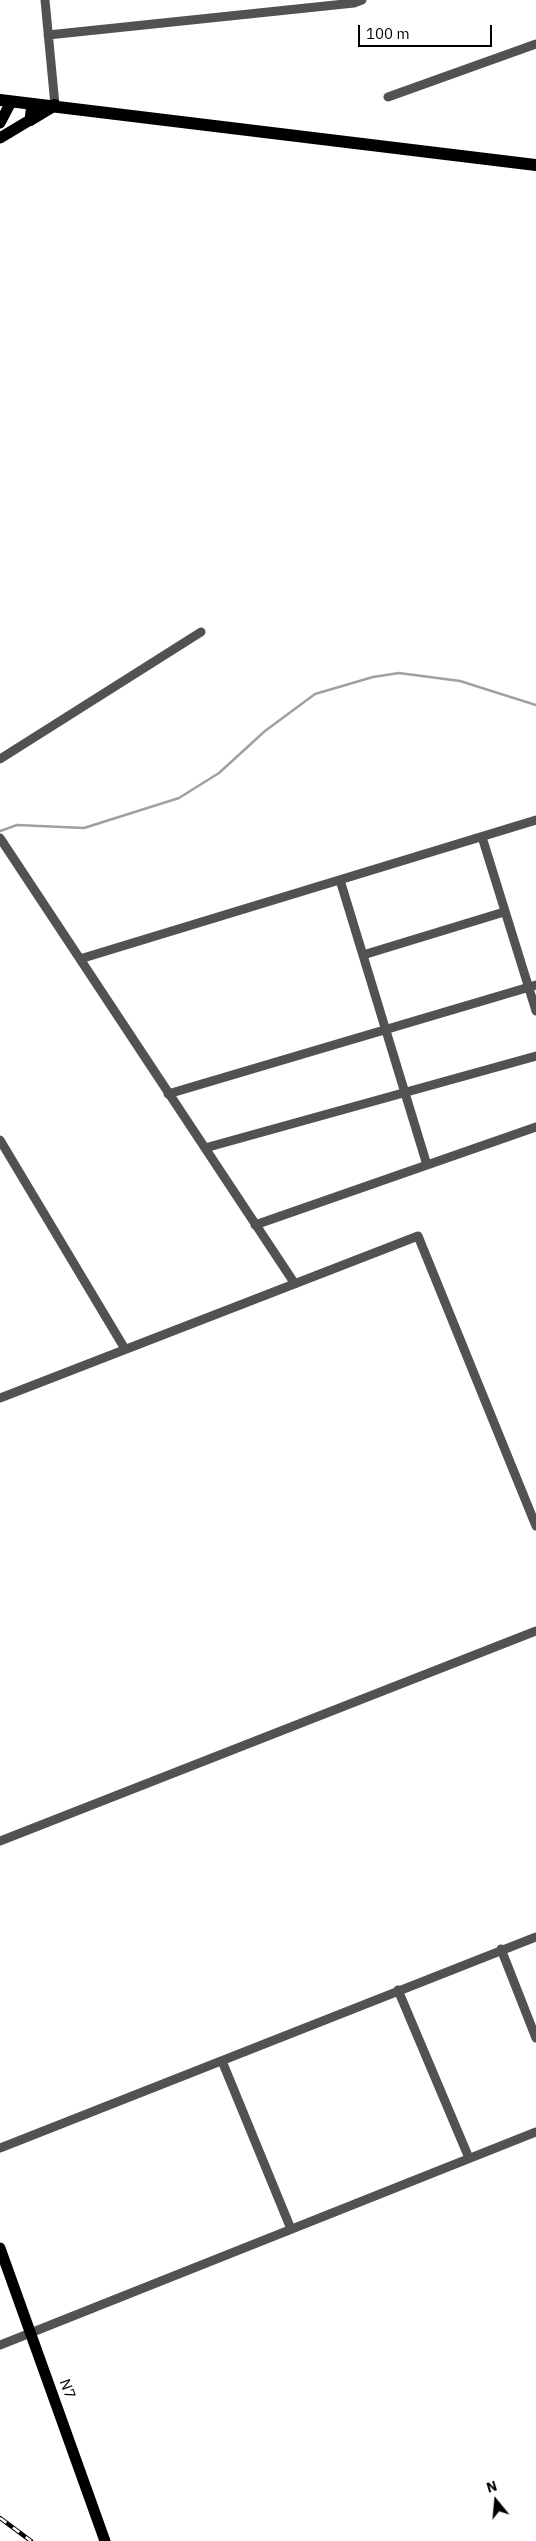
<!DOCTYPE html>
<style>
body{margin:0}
#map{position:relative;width:536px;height:2541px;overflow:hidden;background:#fff;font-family:"IBM Plex Sans",sans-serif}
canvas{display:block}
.north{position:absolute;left:471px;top:2476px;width:50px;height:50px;-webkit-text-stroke:4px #fff;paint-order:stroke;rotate:343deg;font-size:14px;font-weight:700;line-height:20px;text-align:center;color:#000}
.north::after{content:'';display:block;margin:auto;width:18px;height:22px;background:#000;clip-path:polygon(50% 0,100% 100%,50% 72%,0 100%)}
.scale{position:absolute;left:358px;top:25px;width:134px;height:22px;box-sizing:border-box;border:2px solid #000;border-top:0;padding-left:6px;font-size:15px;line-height:18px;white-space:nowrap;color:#000;-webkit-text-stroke:4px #fff;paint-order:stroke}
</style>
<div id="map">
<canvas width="536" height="2541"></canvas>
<div class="north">N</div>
<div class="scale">100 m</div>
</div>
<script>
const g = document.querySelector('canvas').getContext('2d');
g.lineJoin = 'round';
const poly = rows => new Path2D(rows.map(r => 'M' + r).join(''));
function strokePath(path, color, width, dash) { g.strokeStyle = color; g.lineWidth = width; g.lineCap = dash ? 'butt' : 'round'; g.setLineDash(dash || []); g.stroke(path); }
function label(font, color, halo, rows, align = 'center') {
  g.font = font + ' "IBM Plex Sans",sans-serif'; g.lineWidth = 4; g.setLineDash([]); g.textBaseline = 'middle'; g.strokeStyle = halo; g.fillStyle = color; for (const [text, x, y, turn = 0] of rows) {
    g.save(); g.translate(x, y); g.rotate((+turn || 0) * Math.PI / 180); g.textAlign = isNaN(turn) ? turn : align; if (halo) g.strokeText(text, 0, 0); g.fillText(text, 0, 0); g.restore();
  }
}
strokePath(poly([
 [0,831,17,825,84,828,179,798,219,773,265,731,315,694,373,677,399,673,460,681,536,705]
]), '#a0a0a0', 2.5);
strokePath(poly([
 [45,0,55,105],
 [48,35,354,3,362,0],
 [388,97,536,44],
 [0,759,201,632],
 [482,837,536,1011],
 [0,838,295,1284],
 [340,880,427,1165],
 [363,955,504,912],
 [80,959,536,820],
 [168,1094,536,985],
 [0,1140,125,1349],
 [205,1148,536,1056],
 [255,1225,536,1127],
 [0,1398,418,1236,536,1526],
 [0,1841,536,1631],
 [501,1949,536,2038],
 [398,1990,469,2158],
 [222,2061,291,2229],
 [0,2148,536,1937],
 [0,2345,536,2132]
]), '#525252', 9);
strokePath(poly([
 [0,123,11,102],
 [0,138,30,120,32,104],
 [0,2248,105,2541]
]), '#000', 11);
strokePath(poly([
 [0,100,536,165],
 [30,120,55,105]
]), '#000', 12);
const rail = poly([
 [0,2518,31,2541]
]);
strokePath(rail, '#000', 4.5);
strokePath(rail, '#fff', 2.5, [8]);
label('15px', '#000', '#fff', [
 ["N7",67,2389,70]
]);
</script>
